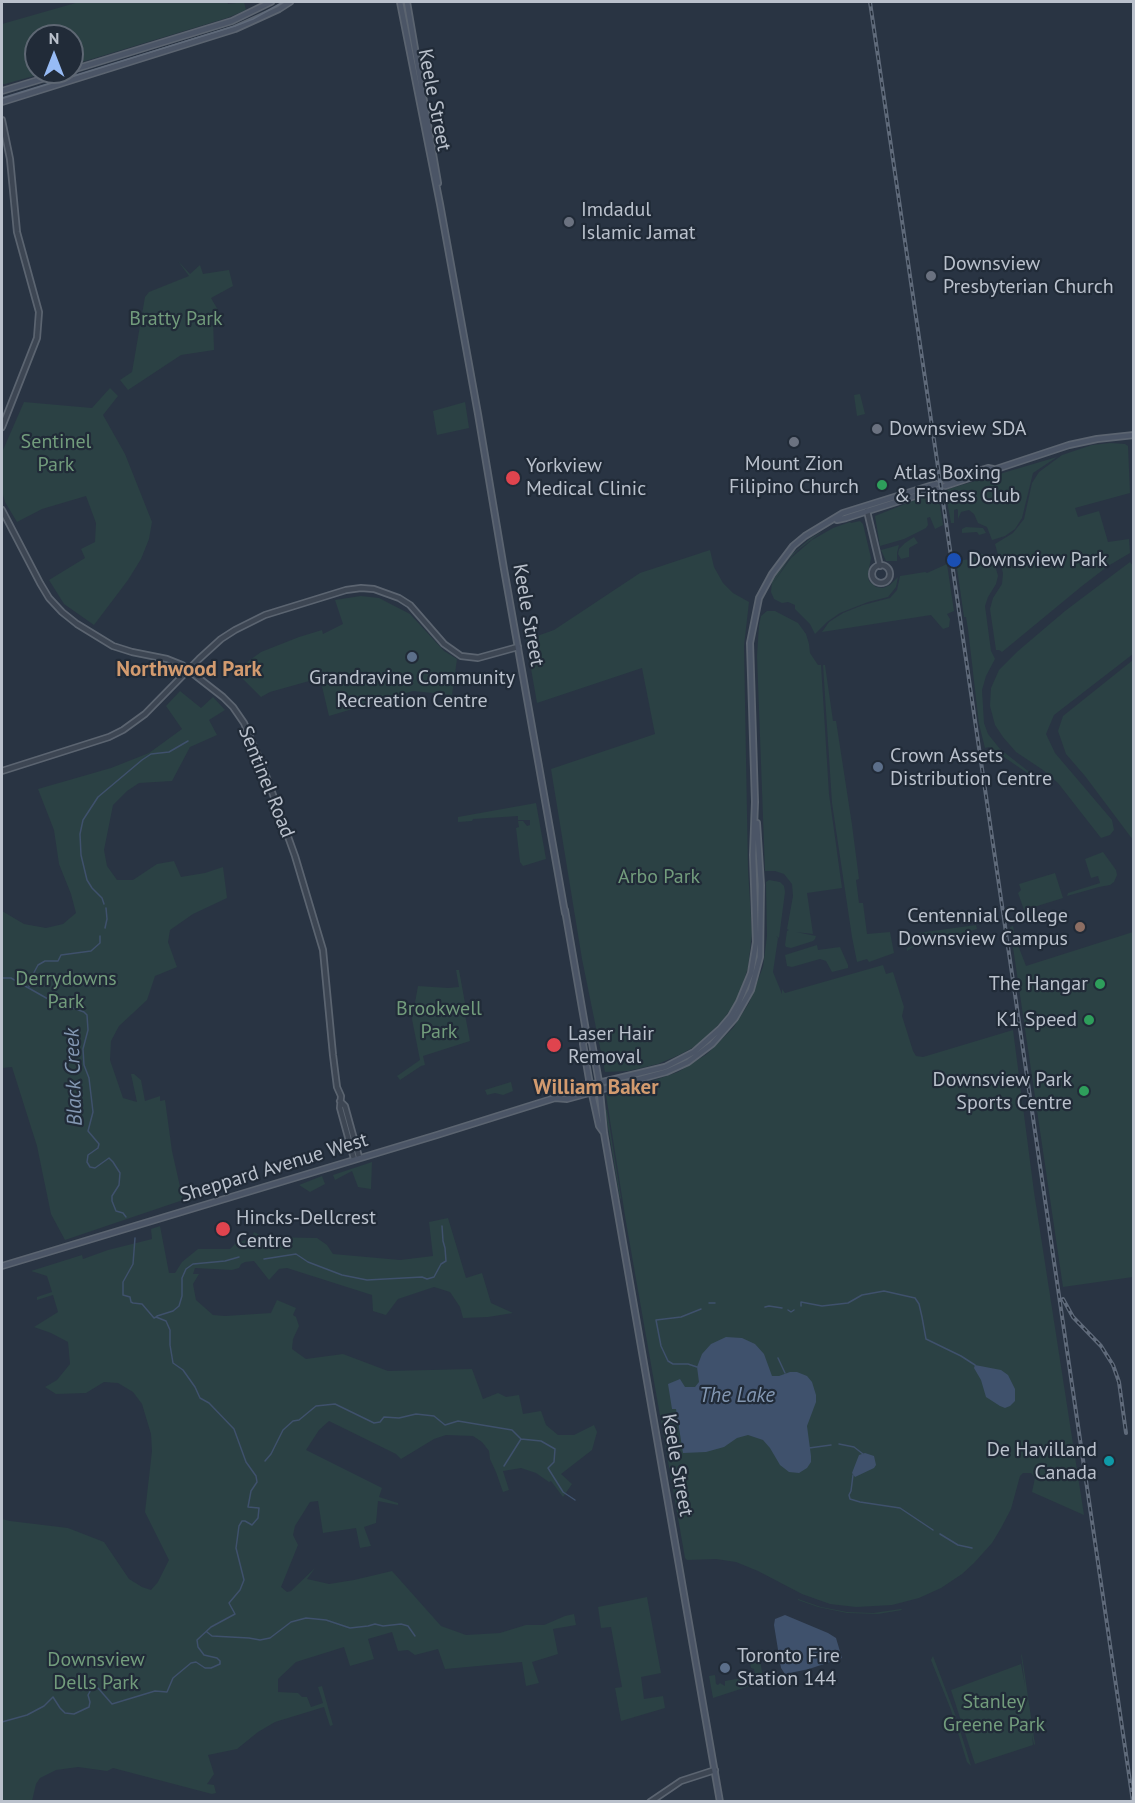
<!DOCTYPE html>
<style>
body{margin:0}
#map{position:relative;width:1135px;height:1803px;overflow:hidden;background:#293443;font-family:"PT Sans",sans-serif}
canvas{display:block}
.frame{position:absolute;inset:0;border:3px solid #bac1cc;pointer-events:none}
.north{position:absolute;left:24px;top:24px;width:60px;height:60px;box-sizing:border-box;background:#212b38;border:2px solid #5e6773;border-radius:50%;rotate:0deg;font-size:16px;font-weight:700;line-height:24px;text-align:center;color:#bac1cc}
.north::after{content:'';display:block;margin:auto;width:21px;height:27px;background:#97bbf5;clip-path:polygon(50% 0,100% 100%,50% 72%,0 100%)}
</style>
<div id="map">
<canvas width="1135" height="1803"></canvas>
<div class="frame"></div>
<div class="north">N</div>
</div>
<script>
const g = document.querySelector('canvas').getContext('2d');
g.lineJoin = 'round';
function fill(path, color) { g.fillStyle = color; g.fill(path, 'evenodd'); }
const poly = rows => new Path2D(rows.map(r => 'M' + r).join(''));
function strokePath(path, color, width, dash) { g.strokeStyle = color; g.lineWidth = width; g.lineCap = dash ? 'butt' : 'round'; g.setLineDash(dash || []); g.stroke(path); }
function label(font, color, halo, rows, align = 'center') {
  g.font = font + ' "PT Sans",sans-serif'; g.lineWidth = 4.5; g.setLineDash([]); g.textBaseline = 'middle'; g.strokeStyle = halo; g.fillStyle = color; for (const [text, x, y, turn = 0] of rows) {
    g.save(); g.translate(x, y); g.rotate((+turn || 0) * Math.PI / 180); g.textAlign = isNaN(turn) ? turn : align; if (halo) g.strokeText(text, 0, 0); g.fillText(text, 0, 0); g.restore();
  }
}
fill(poly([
 [79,2,227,2,228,4,244,2,246,10,227,18,72,65,72,36,36,36,36,72,48,72,5,84,2,84,2,24],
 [178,261,190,274,200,265,203,274,229,270,233,286,211,298,218,310,213,318,214,350,181,355,128,390,120,380,132,372,145,297,149,292,189,276],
 [110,388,118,396,103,415,125,454,152,522,149,539,141,559,128,580,94,625,64,604,49,580,85,558,81,549,95,542,96,523,86,496,42,509,17,522,5,502,2,491,2,458,3,450,24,402,92,408],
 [860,394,865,414,857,416,854,395],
 [465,402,469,428,437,435,433,411],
 [1110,443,1125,444,1128,446,1130,493,1075,508,1078,517,1099,511,1108,542,1129,539,1130,553,1108,566,1082,586,1002,652,999,650,996,650,990,609,993,598,1002,584,1003,573,995,544,1013,533,1024,519,1032,483,1039,472,1062,455,1092,445],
 [1057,457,1033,473,1022,518,1015,529,1005,536,992,540,987,527,978,523,974,514,969,510,961,512,958,519,958,510,957,509,954,510,954,523,951,523,945,490],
 [938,493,943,525,935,529,930,517,927,518,928,525,926,528,904,539,880,546,875,516,920,498],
 [860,521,863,524,871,558,868,574,869,581,876,587,883,588,890,585,898,577,896,587,888,597,868,602,840,613,827,622,815,634,810,624,795,609,795,605,788,602,782,603,774,599,771,592,772,581,792,554,811,538,823,531,798,550,789,559,772,585,791,558,812,540,833,528,850,522,851,523],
 [966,527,983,528,986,533,979,535,977,532,962,533,962,529],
 [914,537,918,543,909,548,909,557,901,559,898,554,899,549,905,543],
 [899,545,897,553,897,561,886,561,881,550],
 [710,550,714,567,723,583,733,593,749,602,744,646,748,870,752,933,748,968,741,989,733,1006,722,1021,709,1034,694,1047,679,1055,658,1064,628,1071,605,1072,582,959,551,769,655,734,642,668,537,703,526,640,554,630,640,573],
 [981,554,987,554,993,558,998,576,996,584,988,597,985,606,991,651,995,659,986,676,982,690,984,723,988,734,1000,749,1051,789,989,747,985,748,979,724,968,629,966,617,964,617,956,561,971,559],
 [1130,562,1134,567,1133,654,1054,715,1046,734,1055,753,1112,820,1114,830,1110,835,1101,838,1058,783,1043,770,1016,752,1003,737,995,725,990,706,991,688,999,670,1018,651,1065,611],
 [947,564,954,611,947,614,950,619,949,627,943,629,931,615,822,632,829,622,843,613,863,605,890,598,897,590,900,576,925,572,927,573],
 [361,596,379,598,410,614,444,651,457,659,452,695,413,691,329,716,320,678,270,692,261,697,235,671,261,652,299,637,322,630,323,634,343,624,335,600],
 [767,611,775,611,798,623,806,634,809,644,810,653,818,665,821,665,829,794,842,888,807,893,813,934,796,932,816,936,815,939,813,941,791,948,786,947,785,945,787,931,789,930,787,929,793,896,792,884,784,874,775,871,765,871,757,656,759,625,761,616],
 [1133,660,1133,840,1085,776,1066,754,1058,731,1063,716],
 [823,665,825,665,833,721,836,721,852,825,859,879,856,880,859,903,863,903,867,934,890,932,894,953,869,962,867,959,857,962,852,937,832,803],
 [180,691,201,708,213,697,225,710,209,720,217,735,190,747,172,781,139,783,127,791,113,805,104,850,107,866,117,880,133,880,157,864,174,861,181,877,205,873,223,867,227,898,193,914,170,930,168,942,177,967,155,976,147,1000,119,1026,111,1041,110,1060,123,1098,137,1102,131,1074,134,1074,141,1080,145,1101,160,1096,160,1101,165,1100,172,1151,183,1200,65,1240,51,1214,37,1146,12,1067,2,1068,2,911,24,924,46,928,63,924,76,913,71,894,59,864,54,830,38,789,111,768,149,753,182,729,166,706],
 [536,803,546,859,523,866,520,862,516,828,519,827,518,821,523,821,527,826,530,825,530,820,518,820,518,816,473,819,472,821,458,822,458,817],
 [1103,852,1116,870,1117,875,1114,882,1110,885,1099,887,1067,896,1068,893,1100,883,1098,876,1091,878,1085,859],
 [1055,873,1063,898,1024,910,1018,893,1021,890,1019,884],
 [769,880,780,882,784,886,785,892,779,938,776,936,778,938,773,972,782,994,782,989,785,993,883,965,886,974,893,972,904,1007,902,1016,913,1051,916,1056,923,1057,1013,1030,1034,1192,1084,1515,1032,1492,1035,1478,1031,1473,1023,1473,1020,1476,1011,1509,1001,1528,992,1543,974,1563,962,1574,941,1588,919,1598,892,1605,856,1607,830,1604,802,1594,758,1571,736,1562,716,1559,687,1560,685,1558,626,1222,606,1095,609,1091,646,1083,678,1072,707,1054,733,1028,749,1003,763,967,767,936,766,882],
 [976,925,977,929,913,947,907,951,907,948,919,944,918,933],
 [1013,926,1016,940,1026,966,1133,932,1133,1277,1063,1287,1010,927],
 [817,945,818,950,840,947,848,965,848,968,832,972,826,961,820,959,792,967,787,966,785,955],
 [456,970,459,970,465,1003,463,1004,470,1041,423,1056,425,1065,421,1066,400,1080,397,1076,420,1060,412,1019,418,986,448,988,459,987],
 [511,1082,513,1091,503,1095,495,1093,487,1095,485,1090],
 [605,1109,607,1110,621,1198,620,1199],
 [372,1162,371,1189,358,1187,352,1171,335,1180,333,1175],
 [322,1176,325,1184,310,1192,299,1185],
 [448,1218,466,1278,482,1273,491,1303,513,1313,488,1317,463,1318,460,1307,450,1292,434,1287,398,1299,386,1315,373,1311,372,1295,287,1268,279,1269,269,1280,254,1261,245,1262,241,1264,239,1268,232,1270,195,1268,193,1274,199,1274,193,1284,196,1300,213,1315,225,1316,271,1313,277,1300,296,1308,293,1315,296,1317,299,1326,293,1339,292,1349,306,1359,343,1354,388,1371,472,1369,483,1399,498,1393,506,1397,519,1395,523,1414,541,1411,546,1425,558,1435,574,1435,594,1425,597,1432,592,1450,561,1474,572,1484,563,1497,551,1481,549,1482,536,1473,521,1468,503,1471,509,1490,503,1492,496,1472,490,1459,489,1451,482,1442,473,1436,446,1435,434,1439,401,1459,396,1454,329,1421,319,1430,306,1450,382,1488,379,1497,398,1503,398,1505,378,1501,376,1523,364,1527,371,1546,360,1548,356,1528,323,1533,318,1501,310,1502,295,1526,293,1535,298,1545,281,1587,287,1592,291,1591,315,1568,307,1579,329,1584,354,1580,392,1571,441,1626,466,1635,500,1633,526,1625,544,1625,565,1616,574,1614,576,1625,553,1629,558,1654,532,1662,539,1683,526,1686,522,1662,445,1669,438,1649,415,1655,408,1650,398,1651,392,1632,368,1639,374,1659,350,1666,344,1647,296,1662,278,1679,278,1692,298,1693,302,1697,307,1697,311,1707,323,1703,318,1687,322,1686,333,1725,330,1726,324,1707,275,1722,258,1732,237,1749,208,1755,214,1774,207,1784,214,1785,216,1793,212,1794,113,1768,107,1771,78,1767,56,1770,40,1778,36,1784,32,1801,2,1801,2,1519,10,1521,68,1528,104,1542,129,1579,142,1587,151,1590,158,1582,169,1560,145,1512,152,1451,151,1434,142,1404,133,1392,118,1383,104,1382,86,1393,56,1394,45,1387,57,1380,70,1364,68,1342,51,1333,34,1327,58,1312,53,1295,37,1300,37,1297,52,1292,47,1276,31,1271,82,1255,83,1259,108,1250,152,1239,151,1229,160,1226,169,1273,175,1273,182,1262,198,1249,230,1249,235,1244,245,1240,251,1240,254,1232,264,1237,317,1238,327,1245,333,1254,400,1260,433,1256,429,1222],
 [647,1597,661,1673,641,1677,644,1699,663,1696,665,1708,621,1721,615,1688,622,1687,611,1627,601,1628,598,1607],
 [798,1599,821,1607,847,1612,873,1613,901,1609,902,1610,878,1614,847,1613,818,1607,798,1600],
 [1021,1654,1022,1656,1035,1744,1034,1745,1032,1735,1033,1745,1030,1746,975,1764,951,1690,1021,1664,1025,1686],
 [933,1656,955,1714,971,1766,967,1762,951,1710,931,1660],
 [759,1660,760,1660,763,1678,762,1682,713,1698,709,1676,715,1675,716,1684,718,1685,720,1683,725,1686,725,1681,747,1677,752,1678,755,1675,754,1669,751,1668,750,1662]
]), '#2b4144');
fill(poly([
 [726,1337,742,1338,755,1344,764,1354,772,1376,779,1376,790,1372,797,1372,807,1376,812,1382,816,1395,816,1402,807,1426,811,1456,811,1462,807,1468,799,1473,789,1472,780,1465,770,1448,763,1440,748,1435,737,1438,724,1447,706,1452,683,1453,676,1409,672,1409,668,1384,680,1379,685,1387,695,1387,699,1382,697,1367,702,1354,711,1344],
 [975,1365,1001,1370,1008,1375,1015,1389,1015,1401,1010,1406,1005,1408,1000,1406,986,1397,981,1380,974,1368],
 [865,1453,874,1456,876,1465,874,1468,855,1477,852,1473,857,1460,859,1455],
 [785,1615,828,1633,836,1638,842,1658,809,1669,785,1674,781,1668,774,1625,775,1619]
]), '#3f516c');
strokePath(poly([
 [104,904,102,898,92,888,87,880,81,855,80,834,83,820,98,797,142,760,151,754,169,752,188,741],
 [105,928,107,919,106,908],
 [2,978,11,978,48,999,84,1012,87,1015,88,1030,83,1049,84,1065,89,1078,93,1112,88,1131,99,1144,98,1148,88,1155,87,1162,90,1167,95,1168,109,1158,113,1162,120,1173,119,1185,112,1196,112,1201,116,1211,123,1213,126,1217],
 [29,987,30,980,38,965,45,961,58,961,61,955,91,951,100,943,100,936],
 [264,1259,296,1254,308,1262,342,1275,367,1280,422,1277,427,1279,434,1277,441,1264,446,1261,445,1248,443,1241,442,1226],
 [709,1303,715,1303],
 [801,1306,801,1302,822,1306,848,1303,862,1295,884,1291,915,1298,919,1304,922,1317,926,1339,961,1356,975,1365],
 [765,1307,769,1306,782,1308],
 [788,1310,791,1312,794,1310],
 [157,1316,173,1311,179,1306,182,1296,182,1278,186,1269,193,1264,225,1261,239,1257],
 [778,1358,785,1373],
 [697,1367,688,1364,673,1364,668,1361,661,1346,656,1320,681,1317,701,1309],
 [839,1444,854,1447,863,1454],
 [809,1448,831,1445],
 [265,1461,271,1454,283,1430,293,1421,299,1420,316,1406,335,1404,374,1423,380,1422,384,1417,399,1418,416,1414,434,1416,445,1425,458,1421,512,1430,521,1439,541,1441,555,1449,554,1462,548,1468,563,1492,575,1500],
 [504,1466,521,1439],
 [853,1475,851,1491,849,1495,850,1499,860,1502,900,1508,933,1530],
 [940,1534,958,1545,972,1548],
 [207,1632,212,1636,249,1638,260,1640,270,1638,291,1622,306,1618,326,1620,350,1628,368,1626,375,1624,383,1626,401,1624,408,1626,415,1636],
 [2,1722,27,1715,44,1706,53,1697,60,1708,65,1713,74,1714,89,1707,90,1702,88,1695,92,1688,98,1688,112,1704,155,1691,167,1692,173,1678,191,1663,196,1662,205,1668,211,1668,220,1664,220,1661,217,1658,204,1655,198,1647,197,1640,211,1627,235,1614,229,1603,240,1590,244,1580,236,1548,239,1526,242,1521,245,1521,252,1525,258,1518,259,1508,248,1507,251,1491,257,1482,256,1476,246,1462,234,1429,209,1403,200,1398,195,1387,183,1370,173,1363,170,1345,170,1330,166,1321,156,1317,154,1318,142,1304,133,1303,131,1302,130,1297,123,1295,123,1282,133,1264,135,1238]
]), '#3f516c', 1.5);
const tertiary = poly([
 [2,120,10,159,17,232,39,312,37,338,2,427],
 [2,510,40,583,49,598,62,612,77,624,113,646,132,652,167,659,182,665,223,697,233,707,244,723,263,767,295,856,323,950,333,1055,337,1087,341,1096,340,1108,354,1159],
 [867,511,880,566],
 '872 574a9 9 0 1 1 18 0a9 9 0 1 1-18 0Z',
 [2,771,109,737,123,730,145,714,199,659,221,639,235,630,265,615,346,590,361,588,374,589,399,598,410,605,444,644,461,656,478,658,518,647],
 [340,1101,345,1106,359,1157],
 [650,1802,681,1781,715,1770]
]);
const secondary = poly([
 [400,2,440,204,478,414,504,569,565,913],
 [407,2,438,183],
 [72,70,232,21,271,2],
 [2,91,65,72],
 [2,102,235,29,279,9,290,2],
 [945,481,988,468,993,469],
 [945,486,1069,445,1097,439,1134,435],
 [837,520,846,518,937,489],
 [755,802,750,643,759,598,772,574,793,546,805,536,843,513,936,484],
 [565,910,586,1031,592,1043,599,1082,604,1133,720,1802],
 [586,1031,583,1044,590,1085,599,1126,604,1133],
 [555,1098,567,1099,666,1072,688,1062,712,1044,735,1018,751,990,760,957,761,885,757,823],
 [2,1266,437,1135,555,1098,561,1092,665,1067,694,1052,720,1029,731,1016,739,1002,751,973,756,942,753,855,755,802]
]);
strokePath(tertiary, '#5b6470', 8);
strokePath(secondary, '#5b6470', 8);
strokePath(tertiary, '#3d4653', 4.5);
strokePath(secondary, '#4b5566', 4.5);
strokePath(poly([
 [2,98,235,26,253,19,283,2]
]), '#5f6a7a', 1.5);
const rail = poly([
 [870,2,1133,1802],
 [1063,1299,1073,1317,1101,1346,1113,1365,1119,1382,1126,1433]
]);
strokePath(rail, '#5f6a7a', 4);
strokePath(rail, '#212b38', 1.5, [4.5]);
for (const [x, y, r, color] of [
 [569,222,6,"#6b7280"],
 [931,276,6,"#6b7280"],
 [877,429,6,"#6b7280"],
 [794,442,6,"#6b7280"],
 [513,478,8,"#e0444e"],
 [882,485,6,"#2e9e5b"],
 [954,560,8,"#1a4fb4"],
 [412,657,6,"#5c6f8a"],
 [878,767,6,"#5c6f8a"],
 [1080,927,6,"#8d6e63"],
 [1100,984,6,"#2e9e5b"],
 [1089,1020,6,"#2e9e5b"],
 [554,1045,8,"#e0444e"],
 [1084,1091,6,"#2e9e5b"],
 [223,1229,8,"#e0444e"],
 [1109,1461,6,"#0f9aa8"],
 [725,1668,6,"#5c6f8a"]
]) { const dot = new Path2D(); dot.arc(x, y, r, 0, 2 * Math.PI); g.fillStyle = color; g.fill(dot); strokePath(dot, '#212b38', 2); }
label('20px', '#bac1cc', '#212b38', [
 ["Keele Street",434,100,79],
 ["Keele Street",528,615,80],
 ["Sentinel Road",266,782,68],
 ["Sheppard Avenue West",274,1168,-17],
 ["Keele Street",677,1465,80]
]);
label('20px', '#bac1cc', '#212b38', [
 ["Imdadul",581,210],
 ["Islamic Jamat",581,233],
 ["Downsview",943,264],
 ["Presbyterian Church",943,287],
 ["Downsview SDA",889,429],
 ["Mount Zion",794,464,"center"],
 ["Filipino Church",794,487,"center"],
 ["Yorkview",526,466],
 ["Medical Clinic",526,489],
 ["Atlas Boxing",894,473],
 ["& Fitness Club",894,496],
 ["Downsview Park",968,560],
 ["Grandravine Community",412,678,"center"],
 ["Recreation Centre",412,701,"center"],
 ["Crown Assets",890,756],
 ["Distribution Centre",890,779],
 ["Centennial College",1068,916,"right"],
 ["Downsview Campus",1068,939,"right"],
 ["The Hangar",1088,984,"right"],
 ["K1 Speed",1077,1020,"right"],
 ["Laser Hair",568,1034],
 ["Removal",568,1057],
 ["Downsview Park",1072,1080,"right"],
 ["Sports Centre",1072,1103,"right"],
 ["Hincks-Dellcrest",236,1218],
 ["Centre",236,1241],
 ["De Havilland",1097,1450,"right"],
 ["Canada",1097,1473,"right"],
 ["Toronto Fire",737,1656],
 ["Station 144",737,1679]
], 'left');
label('20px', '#729c7c', '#212b38', [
 ["Bratty Park",176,319],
 ["Sentinel",56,442],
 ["Park",56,465],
 ["Arbo Park",659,877],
 ["Derrydowns",66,979],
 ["Park",66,1002],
 ["Brookwell",439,1009],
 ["Park",439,1032],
 ["Downsview",96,1660],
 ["Dells Park",96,1683],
 ["Stanley",994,1702],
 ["Greene Park",994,1725]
]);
label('bold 21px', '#d39b6f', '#212b38', [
 ["Northwood Park",189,670],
 ["William Baker",596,1088]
]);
label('italic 21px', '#8397b2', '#212b38', [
 ["Black Creek",74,1077,-92],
 ["The Lake",737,1396]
]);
</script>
